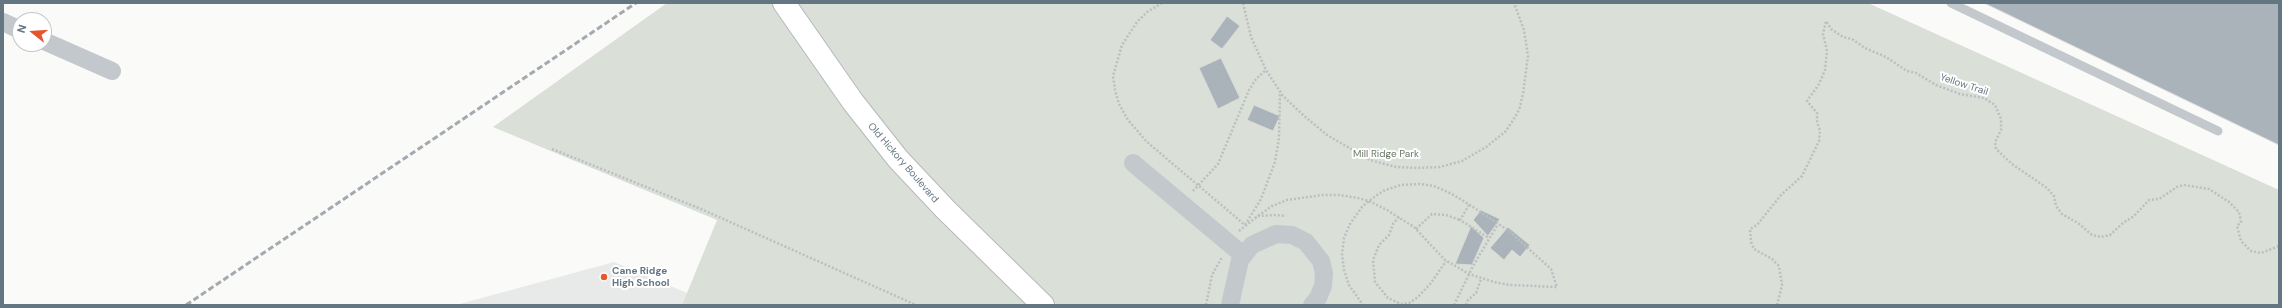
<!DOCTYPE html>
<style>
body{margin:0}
#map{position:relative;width:2282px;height:308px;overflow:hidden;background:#fafaf8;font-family:"DM Sans",sans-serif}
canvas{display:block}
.frame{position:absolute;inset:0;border:4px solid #657683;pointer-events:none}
.north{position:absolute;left:12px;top:12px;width:40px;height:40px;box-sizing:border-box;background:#fff;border:1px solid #c1c8cd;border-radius:50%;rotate:287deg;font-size:11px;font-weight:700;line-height:16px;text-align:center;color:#657683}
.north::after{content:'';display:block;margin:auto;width:14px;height:18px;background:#e4572e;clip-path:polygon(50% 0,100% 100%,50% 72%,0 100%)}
</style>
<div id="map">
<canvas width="2282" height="308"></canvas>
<div class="frame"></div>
<div class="north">N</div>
</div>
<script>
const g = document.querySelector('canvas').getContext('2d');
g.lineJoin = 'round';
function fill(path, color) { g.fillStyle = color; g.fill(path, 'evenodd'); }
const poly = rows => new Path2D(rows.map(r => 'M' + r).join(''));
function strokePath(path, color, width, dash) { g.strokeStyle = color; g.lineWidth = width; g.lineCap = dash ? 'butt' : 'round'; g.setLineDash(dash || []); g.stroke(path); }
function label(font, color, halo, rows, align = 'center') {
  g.font = font + ' "DM Sans",sans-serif'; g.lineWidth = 4; g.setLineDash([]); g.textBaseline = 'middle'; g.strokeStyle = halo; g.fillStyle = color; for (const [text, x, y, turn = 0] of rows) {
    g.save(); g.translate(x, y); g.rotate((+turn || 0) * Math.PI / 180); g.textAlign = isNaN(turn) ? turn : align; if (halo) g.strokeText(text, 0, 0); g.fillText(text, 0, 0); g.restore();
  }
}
fill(poly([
 [614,262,687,293,682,305,456,305]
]), '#e8e9e9');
fill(poly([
 [667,3,1868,3,2279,190,2279,305,682,305,717,220,493,127]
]), '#dadfd7');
const building = poly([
 [1984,3,2279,3,2279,145,1984,3],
 [1227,16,1240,26,1222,49,1210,40,1227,16],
 [1221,58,1240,98,1218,109,1199,68,1221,58],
 [1254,105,1280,116,1273,131,1247,120,1254,105],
 [1481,210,1500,219,1488,236,1473,220,1481,210],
 [1471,226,1484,238,1472,265,1455,264,1471,226],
 [1508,227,1530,245,1520,257,1512,250,1504,260,1490,248,1508,227]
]);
fill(building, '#aab3b9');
strokePath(building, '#dcdcda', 1);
const primary = poly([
 [784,3,853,102,898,159,945,209,1043,305]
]);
strokePath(primary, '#b5babe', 24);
strokePath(poly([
 [1162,3,1147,12,1137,22,1122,45,1113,76,1115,90,1119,104,1128,120,1147,142,1245,225,1261,199,1275,162,1279,138,1280,92],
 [1243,3,1251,37,1266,70,1283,96,1303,115,1327,135,1370,160,1396,167,1417,168,1440,167,1462,161,1486,147,1505,132,1512,122,1519,110,1523,94,1528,56,1524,30,1514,3],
 [552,149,701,209,916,305],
 [1193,191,1218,164,1249,90,1256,79,1266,70],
 [1469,205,1460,220,1489,238],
 [1399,217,1393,224,1389,235,1379,245,1373,260,1375,282,1388,298,1401,304,1409,303,1418,297,1431,283,1446,261],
 [1255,218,1272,206,1287,200,1322,195,1339,195,1358,198,1369,201,1387,210,1414,227,1445,260,1469,274,1494,282,1510,285,1557,287,1551,269,1509,231,1473,207,1452,194,1434,186,1420,184,1401,185,1385,190,1377,195,1369,201,1362,207,1350,224,1344,238,1342,254,1344,270,1349,285,1363,305],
 [1416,229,1432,214,1446,215,1460,220],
 [1239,231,1258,216,1276,215,1286,216],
 [1206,305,1212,275,1222,257],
 [1454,305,1473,266,1498,224],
 [1466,305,1468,300,1476,293,1481,279],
 [1777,305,1782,285,1779,266,1772,259,1754,249,1751,242,1750,229,1757,225,1781,195,1802,176,1819,141,1820,131,1817,121,1817,113,1807,101,1819,84,1825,70,1827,51,1823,34,1826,21,1831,29,1843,37,1852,39,1865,48,1886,57,1907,71,1916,73,1936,85,1960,94,1984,98,1995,105,2001,119,2001,130,1995,142,1996,149,2012,164,2047,188,2054,196,2056,206,2062,214,2078,223,2092,235,2101,237,2110,235,2123,223,2134,216,2149,200,2159,199,2177,187,2184,185,2209,189,2229,202,2239,212,2241,222,2237,226,2241,241,2251,251,2261,253,2279,246]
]), '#bbbfc2', 2.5, [2, 2]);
strokePath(poly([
 [1951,3,2218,131]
]), '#c3c8cc', 9);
strokePath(poly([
 [3,22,20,30],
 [44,41,112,71],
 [1133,163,1243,255],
 [1230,305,1240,260,1252,245,1276,234,1292,235,1306,242,1321,261,1324,273,1323,286,1318,298,1312,305]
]), '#c3c8cc', 18);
strokePath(primary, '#fff', 22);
strokePath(poly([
 [186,305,636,3]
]), '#a2aab0', 3, [6, 3]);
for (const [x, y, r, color] of [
 [604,277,4,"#e4572e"]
]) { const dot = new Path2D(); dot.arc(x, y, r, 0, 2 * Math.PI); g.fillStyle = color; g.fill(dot); strokePath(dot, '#fff', 1.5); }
label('10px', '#657683', '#fff', [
 ["Yellow Trail",1964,85,18],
 ["Old Hickory Boulevard",903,163,49]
]);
label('10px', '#687a64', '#fff', [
 ["Mill Ridge Park",1386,154]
]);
label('bold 10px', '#657683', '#fff', [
 ["Cane Ridge",612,271],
 ["High School",612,283]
], 'left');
</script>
